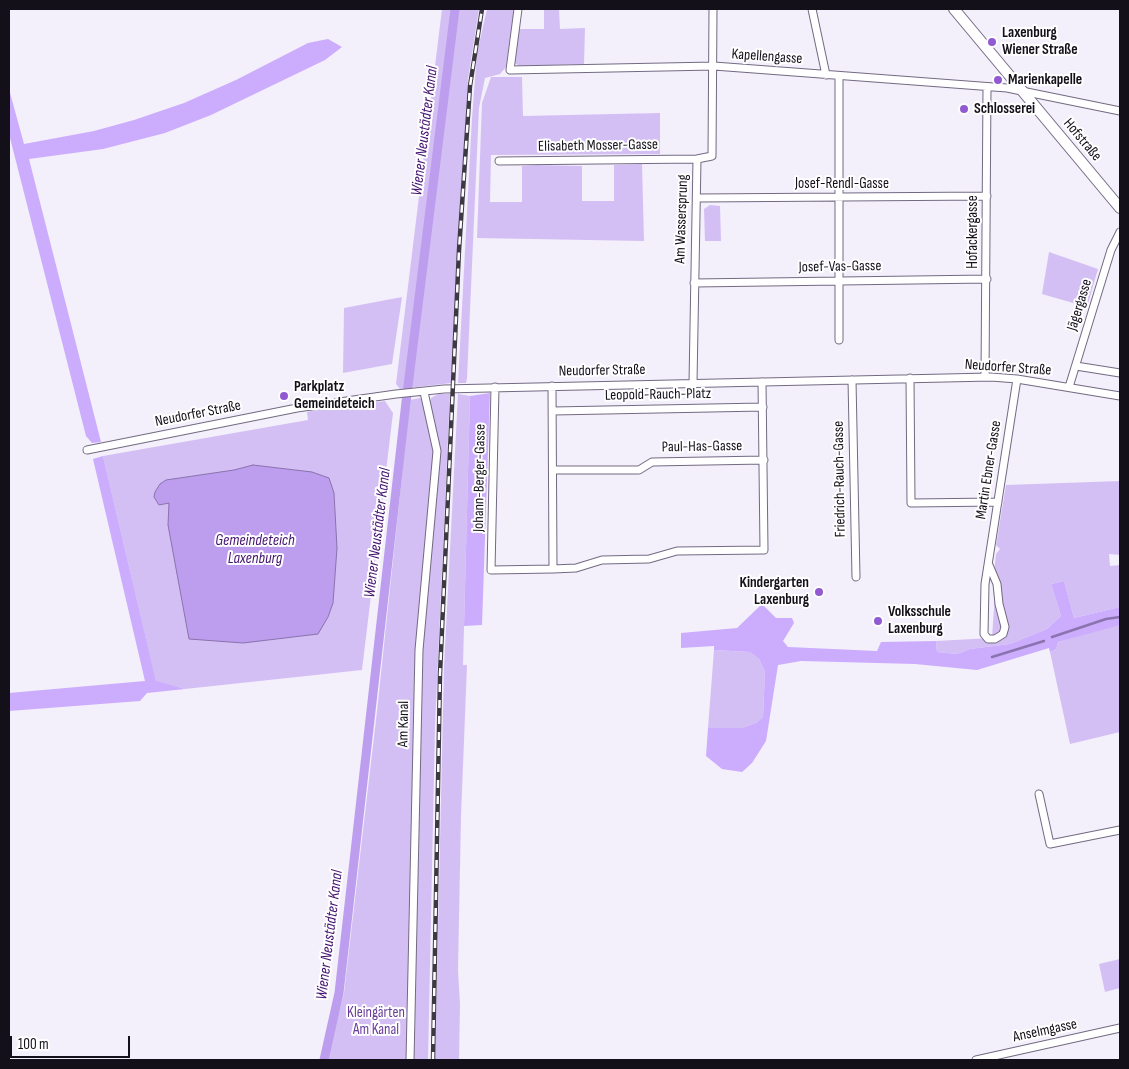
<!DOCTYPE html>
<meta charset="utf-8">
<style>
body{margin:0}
#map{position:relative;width:1129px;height:1069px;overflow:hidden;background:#f3effb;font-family:"Sofia Sans Condensed",sans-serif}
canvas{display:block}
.frame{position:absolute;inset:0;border:10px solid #14101a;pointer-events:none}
.scale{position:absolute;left:10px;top:1036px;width:120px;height:22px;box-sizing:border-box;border:2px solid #14101a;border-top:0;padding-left:6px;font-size:15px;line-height:18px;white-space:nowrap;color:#14101a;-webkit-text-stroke:4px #fff;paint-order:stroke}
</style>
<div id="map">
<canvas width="1129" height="1069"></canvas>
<div class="frame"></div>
<div class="scale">100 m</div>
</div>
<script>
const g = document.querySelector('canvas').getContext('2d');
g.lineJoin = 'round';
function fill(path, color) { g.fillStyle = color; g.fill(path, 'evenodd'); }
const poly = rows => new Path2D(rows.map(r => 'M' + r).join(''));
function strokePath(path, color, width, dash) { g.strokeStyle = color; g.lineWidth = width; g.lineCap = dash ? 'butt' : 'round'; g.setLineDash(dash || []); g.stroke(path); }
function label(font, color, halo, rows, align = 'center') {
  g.font = font + ' "Sofia Sans Condensed",sans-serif'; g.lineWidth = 4; g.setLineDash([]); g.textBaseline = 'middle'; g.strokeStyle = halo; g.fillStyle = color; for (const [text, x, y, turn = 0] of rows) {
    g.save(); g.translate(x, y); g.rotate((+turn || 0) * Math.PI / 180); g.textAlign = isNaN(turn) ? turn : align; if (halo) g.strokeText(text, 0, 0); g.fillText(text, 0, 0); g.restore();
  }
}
fill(poly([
 [442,9,479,9,468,79,451,383,400,389,396,384],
 [487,9,514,9,506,67,500,74,485,78,479,108,467,378,466,383,458,383,472,118,477,53],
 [544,9,559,9,560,29,585,28,584,64,519,66,513,62,518,29,544,29],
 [491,77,522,77,523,116,660,113,660,154,491,155,490,202,522,202,522,166,537,165,582,166,582,201,614,201,614,165,642,164,644,241,477,238,482,103],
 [710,205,720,206,721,241,705,241,704,209],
 [1049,252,1098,269,1087,307,1042,294],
 [402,297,392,364,343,373,344,308],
 [438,394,450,394,435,726,428,1060,327,1060,344,993,377,711,410,400,420,398,428,405,431,398],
 [458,394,470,396,463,665,467,665,461,816,458,970,460,1004,459,1060,435,1060,444,667],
 [385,401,393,413,362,670,185,689,156,682,103,456,308,420,307,412,311,411],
 [1120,481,1120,555,1109,554,1110,566,1120,565,1120,607,1074,618,1064,581,1051,584,1061,616,1047,629,1010,644,970,649,957,654,937,652,936,641,992,638,995,592,993,581,996,554,1000,549,996,545,1006,485],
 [1114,625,1120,625,1120,732,1070,744,1050,652,1056,649,1058,642],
 [714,650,750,652,759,659,765,672,763,717,756,723,742,728,708,728],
 [1120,959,1120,988,1105,992,1099,964]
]), '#d4bff5');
fill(poly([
 [328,39,342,47,325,60,211,115,165,133,103,149,29,159,101,442,92,443,86,436,9,134,9,89,24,144,94,131,134,120,184,103,236,80,308,43],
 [490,393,482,625,464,626,470,396],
 [103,456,156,681,185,689,147,693,140,701,9,711,9,693,145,681,93,459],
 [1064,581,1074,618,1120,607,1120,625,1058,642,1056,649,1050,652,1049,648,977,670,915,664,801,661,778,665,766,741,752,763,742,772,722,769,706,756,708,728,742,728,756,723,763,717,765,672,759,659,750,652,714,650,714,646,681,648,681,633,737,628,762,604,776,618,792,618,794,623,783,641,788,647,877,651,881,642,936,641,937,652,957,654,970,649,1010,644,1047,629,1061,616,1051,584]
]), '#ccacfd');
const water = poly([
 [253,465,312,472,329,478,334,493,337,548,333,603,328,617,318,634,243,643,189,639,168,525,169,503,159,505,154,497,155,492,160,484,166,480,234,470,253,465]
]);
fill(water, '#bd9ded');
strokePath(water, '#8a73ae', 1);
strokePath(poly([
 [1052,637,1106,619,1120,617],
 [992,657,1044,641]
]), '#8a73ae', 2.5);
strokePath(poly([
 [324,1060,339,993,406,402,455,9]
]), '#bd9ded', 9);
const street = poly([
 [518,9,510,70,714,66,1007,88,1120,111],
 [812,9,826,75],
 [499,161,697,159],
 [698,198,987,196],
 [694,283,987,279],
 [839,340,839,76],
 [1076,366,1120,373],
 [985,377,987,87],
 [910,378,911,503,998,502],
 [852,380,856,577],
 [693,383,697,159,712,156,713,9],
 [552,386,553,569],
 [495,387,491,570,553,569,576,568,602,560,649,559,677,551,764,550,762,382],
 [1069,387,1111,250,1120,232],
 [553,411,763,407],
 [87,450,297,408,396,394,444,389,991,377,1017,379,1120,396],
 [553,470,639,470,652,462,764,460],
 [989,565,997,584,999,604,1005,627,1003,634,995,639,988,639,984,634,985,584,1017,379],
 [1039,794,1050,844,1120,830],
 [410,1060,419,650,437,451,424,392],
 [976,1060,1120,1028]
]);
const secondary = poly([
 [954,9,1120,208]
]);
strokePath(street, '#736a82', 9);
strokePath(secondary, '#736a82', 12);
strokePath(street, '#fff', 7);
strokePath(secondary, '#fff', 10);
const rail = poly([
 [433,1060,440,674,459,250,470,86,482,9]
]);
strokePath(rail, '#3d3943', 4.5);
strokePath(rail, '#fff', 2.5, [8]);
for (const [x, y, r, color] of [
 [992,42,5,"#915ad2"],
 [998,80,5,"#915ad2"],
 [964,109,5,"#915ad2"],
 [284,396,5,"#915ad2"],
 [819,592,5,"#915ad2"],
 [878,621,5,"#915ad2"]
]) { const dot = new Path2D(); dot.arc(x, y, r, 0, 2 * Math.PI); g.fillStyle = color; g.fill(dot); strokePath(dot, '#fff', 2); }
label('bold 15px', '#14101a', '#fff', [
 ["Laxenburg",1002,33],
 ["Wiener Straße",1002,50],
 ["Marienkapelle",1008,80],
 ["Schlosserei",974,109],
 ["Parkplatz",294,387],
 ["Gemeindeteich",294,404],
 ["Kindergarten",809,583,"right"],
 ["Laxenburg",809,600,"right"],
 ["Volksschule",888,612],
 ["Laxenburg",888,629]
], 'left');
label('15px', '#14101a', '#fff', [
 ["Kapellengasse",767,57,4],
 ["Hofstraße",1082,140,50],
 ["Elisabeth Mosser-Gasse",598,146,-1],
 ["Josef-Rendl-Gasse",842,184],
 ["Am Wassersprung",682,219,-88],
 ["Hofackergasse",973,232,-90],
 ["Josef-Vas-Gasse",840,267,-1],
 ["Jägergasse",1080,305,-73],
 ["Neudorfer Straße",1008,368,4],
 ["Neudorfer Straße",602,371,-1],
 ["Leopold-Rauch-Platz",658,395,-1],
 ["Neudorfer Straße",198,414,-11],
 ["Paul-Has-Gasse",702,447,-1],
 ["Martin Ebner-Gasse",989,470,-81],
 ["Johann-Berger-Gasse",480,478,-89],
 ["Friedrich-Rauch-Gasse",840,479,-91],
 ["Am Kanal",404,724,-89],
 ["Anselmgasse",1045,1031,-12]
]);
label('15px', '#683d9a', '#fff', [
 ["Kleingärten",376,1013],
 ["Am Kanal",376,1030]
]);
label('italic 16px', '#441370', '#fff', [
 ["Wiener Neustädter Kanal",425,131,-83],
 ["Wiener Neustädter Kanal",378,533,-83],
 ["Gemeindeteich",255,541],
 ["Laxenburg",255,559],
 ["Wiener Neustädter Kanal",330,935,-83]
]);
</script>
